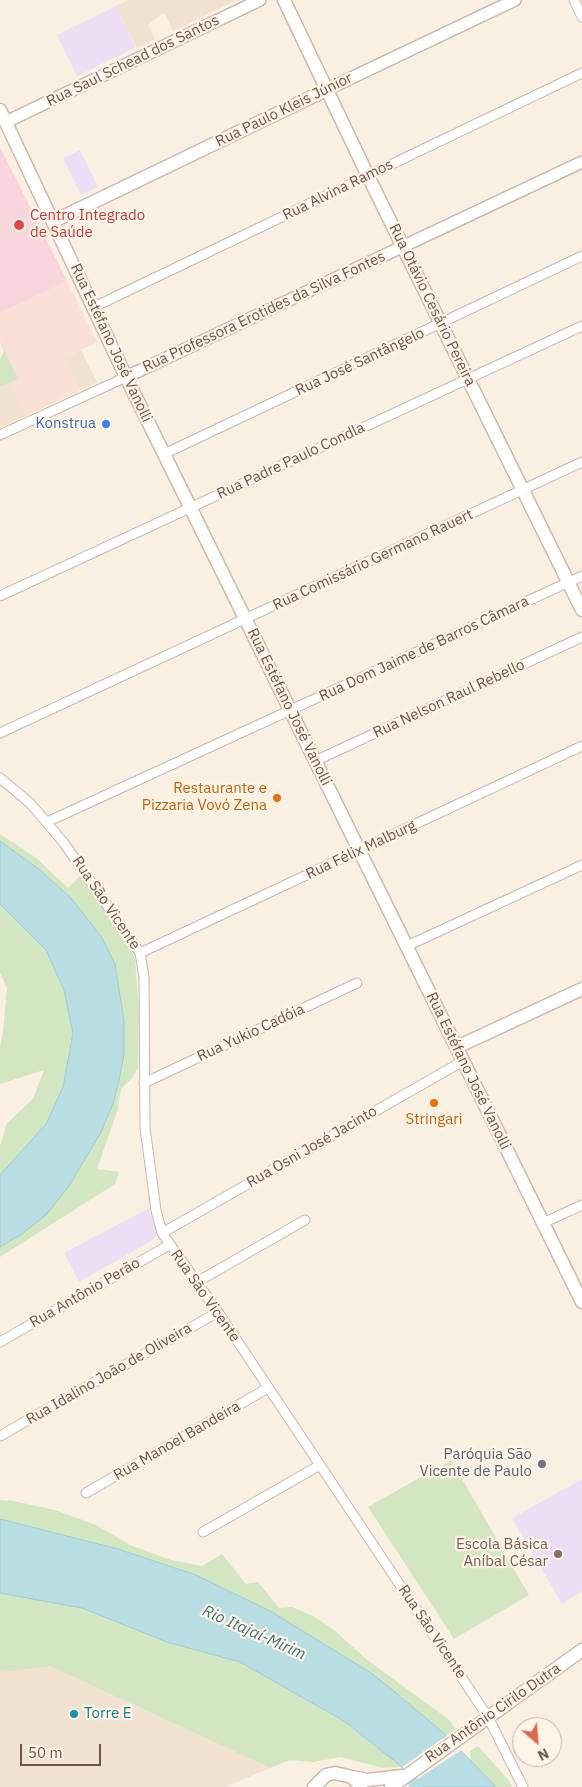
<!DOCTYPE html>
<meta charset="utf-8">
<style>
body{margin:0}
#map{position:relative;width:582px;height:1787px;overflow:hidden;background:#faf0e1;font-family:"IBM Plex Sans",sans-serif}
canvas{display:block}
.north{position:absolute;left:512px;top:1717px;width:50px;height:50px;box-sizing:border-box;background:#fef4e7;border:1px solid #c5b5a8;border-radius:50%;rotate:153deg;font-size:14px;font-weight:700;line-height:20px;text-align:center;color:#6f564a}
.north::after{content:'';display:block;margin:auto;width:18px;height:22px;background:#dc6a4e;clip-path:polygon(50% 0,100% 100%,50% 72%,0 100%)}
.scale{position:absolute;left:20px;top:1744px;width:81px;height:22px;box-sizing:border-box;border:2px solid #6f564a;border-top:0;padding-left:6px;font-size:15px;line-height:18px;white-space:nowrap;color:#6f564a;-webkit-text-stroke:4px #fef4e7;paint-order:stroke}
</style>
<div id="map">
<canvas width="582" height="1787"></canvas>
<div class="north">N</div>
<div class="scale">50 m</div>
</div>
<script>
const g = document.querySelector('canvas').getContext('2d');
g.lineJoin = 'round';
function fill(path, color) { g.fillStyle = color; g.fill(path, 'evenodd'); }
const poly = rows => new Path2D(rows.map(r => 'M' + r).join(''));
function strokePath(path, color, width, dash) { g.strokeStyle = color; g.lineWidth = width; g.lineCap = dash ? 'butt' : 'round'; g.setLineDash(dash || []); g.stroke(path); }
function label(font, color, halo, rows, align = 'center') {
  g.font = font + ' "IBM Plex Sans",sans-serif'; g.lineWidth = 4.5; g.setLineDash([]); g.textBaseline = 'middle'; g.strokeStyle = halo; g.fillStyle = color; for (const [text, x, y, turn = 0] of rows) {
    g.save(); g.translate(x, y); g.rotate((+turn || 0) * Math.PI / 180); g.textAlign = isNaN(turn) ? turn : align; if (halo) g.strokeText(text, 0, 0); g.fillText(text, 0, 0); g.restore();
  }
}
fill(poly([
 [128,0,237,0,173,31,165,14,162,14,148,25,155,39,137,48,116,6],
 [81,350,97,382,80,391,63,358],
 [11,382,27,415,0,428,0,387],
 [0,1647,50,1666,270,1768,226,1787,0,1787]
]), '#f1e1d0');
fill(poly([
 [67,281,97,342,63,358,80,391,27,415,11,382,18,379,0,341,0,313]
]), '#fadfd6');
fill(poly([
 [116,6,136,47,77,76,57,35],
 [80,150,98,187,81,195,63,158],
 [149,1208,157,1233,153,1240,79,1282,64,1253],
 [582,1479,582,1591,562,1604,512,1518]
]), '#eddef6');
fill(poly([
 [0,147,67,281,0,313]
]), '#f7d5da');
fill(poly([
 [0,341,18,379,0,387,0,359,4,352],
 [0,834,35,857,68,888,82,874,126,938,135,959,139,1015,138,1068,132,1078,121,1089,118,1109,97,1169,119,1172,115,1184,0,1257,0,1247,22,1234,69,1186,101,1132,113,1104,119,1080,124,1054,124,1021,115,964,101,936,71,898,40,870,0,841],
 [0,904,46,950,64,990,73,1034,63,1087,46,1124,0,1175,0,1146,7,1123,33,1099,44,1070,0,1084,0,1047,3,1033,7,988,0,973],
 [451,1460,529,1595,454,1639,368,1507],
 [0,1500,13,1501,55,1510,96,1525,130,1545,171,1560,202,1566,222,1554,246,1584,258,1582,279,1608,292,1607,313,1616,334,1630,366,1659,448,1719,456,1729,447,1736,371,1673,271,1612,197,1575,118,1549,0,1519],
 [0,1593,82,1608,167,1642,240,1662,344,1721,402,1767,383,1768,341,1757,313,1762,290,1760,270,1768,50,1666,0,1672],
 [478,1746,510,1782,512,1787,496,1787,471,1761,470,1751]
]), '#d1e6c1');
const water = poly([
 [0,841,40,870,71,898,101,936,115,964,124,1021,124,1054,119,1080,113,1104,101,1132,69,1186,47,1214,22,1234,0,1247,0,1175,46,1124,63,1087,73,1034,64,990,46,950,0,904,0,841],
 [0,1519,118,1549,196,1575,272,1612,371,1673,390,1688,447,1736,496,1787,418,1787,402,1767,344,1721,240,1662,167,1642,82,1608,0,1593,0,1519]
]);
fill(water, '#b8dde2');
strokePath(water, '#9fccd3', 1);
fill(poly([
 [449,1734,463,1749,413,1782,402,1767]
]), '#faf0e1');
strokePath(poly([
 [413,1782,418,1787]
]), '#b8dde2', 11);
const minor = poly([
 [574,0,582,17],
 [94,307,582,73],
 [0,435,126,377],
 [164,454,582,256],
 [0,596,582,326],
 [0,733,582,462],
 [315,761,582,637],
 [0,778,30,803,64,843,140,953,144,977,145,1128,156,1210,162,1233,218,1312,488,1717,523,1787],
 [47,822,582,576],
 [407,946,582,865],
 [140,953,582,746],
 [144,1083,357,983],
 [543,1223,582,1205],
 [162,1233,463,1061],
 [197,1282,305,1220],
 [0,1342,169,1245],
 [0,1436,218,1312],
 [86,1493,268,1388],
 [203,1532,320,1465]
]);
const tertiary = poly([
 [328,89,515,0],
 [6,122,260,0],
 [126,377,582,162]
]);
const secondary = poly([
 [284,0,368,176,582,610],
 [0,110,126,377,582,1302],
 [54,221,328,89],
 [457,1047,582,989],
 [352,1777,368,1780,402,1776],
 [314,1787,326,1775,335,1773,352,1777,361,1787],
 [391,1787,582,1650]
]);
strokePath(minor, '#c9b7a9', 11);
strokePath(tertiary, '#c9b7a9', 14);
strokePath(secondary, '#cfb9aa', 15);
strokePath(minor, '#fff', 9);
strokePath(tertiary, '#fff', 11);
strokePath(secondary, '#fff', 12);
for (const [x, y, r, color] of [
 [19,225,6,"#e0444e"],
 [106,424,5,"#3f7fe0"],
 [277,798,5,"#e8710a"],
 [434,1103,5,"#e8710a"],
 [542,1464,5,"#6b7280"],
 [558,1554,5,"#8d6e63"],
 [74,1714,5,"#0f9aa8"]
]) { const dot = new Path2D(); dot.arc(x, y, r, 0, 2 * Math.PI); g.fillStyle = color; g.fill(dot); strokePath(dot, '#fef4e7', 2); }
label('15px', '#6f564a', '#fef4e7', [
 ["Rua Saul Schead dos Santos",133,61,-26],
 ["Rua Paulo Kleis Júnior",284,110,-26],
 ["Rua Alvina Ramos",338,190,-26],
 ["Rua Otávio Cesário Pereira",432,305,64],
 ["Rua Professora Erotides da Silva Fontes",264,312,-25],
 ["Rua Estéfano José Vanolli",111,343,65],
 ["Rua José Santângelo",360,362,-25],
 ["Rua Padre Paulo Condla",291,461,-25],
 ["Rua Comissário Germano Rauert",373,560,-25],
 ["Rua Dom Jaime de Barros Câmara",424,649,-25],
 ["Rua Nelson Raul Rebello",449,699,-25],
 ["Rua Estéfano José Vanolli",289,707,64],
 ["Rua Félix Malburg",361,850,-25],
 ["Rua São Vicente",106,903,56],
 ["Rua Yukio Cadóia",251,1033,-25],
 ["Rua Estéfano José Vanolli",468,1071,64],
 ["Rua Osni José Jacinto",312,1147,-30],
 ["Rua Antônio Perão",85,1293,-30],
 ["Rua São Vicente",205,1296,55],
 ["Rua Idalino João de Oliveira",109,1374,-30],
 ["Rua Manoel Bandeira",177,1441,-30],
 ["Rua São Vicente",432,1632,56],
 ["Rua Antônio Cirilo Dutra",493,1713,-35]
]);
label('15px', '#be3a42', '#fef4e7', [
 ["Centro Integrado",30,216],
 ["de Saúde",30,233]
], 'left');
label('15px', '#366cbe', '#fef4e7', [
 ["Konstrua",96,424]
], 'right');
label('15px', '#c56008', '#fef4e7', [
 ["Restaurante e",267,789],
 ["Pizzaria Vovó Zena",267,806],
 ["Stringari",434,1120,"center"]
], 'right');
label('15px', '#5b616d', '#fef4e7', [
 ["Paróquia São",532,1455],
 ["Vicente de Paulo",532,1472]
], 'right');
label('15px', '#785e54', '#fef4e7', [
 ["Escola Básica",548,1545],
 ["Aníbal César",548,1562]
], 'right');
label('15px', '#0d838f', '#fef4e7', [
 ["Torre E",84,1714]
], 'left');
label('italic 16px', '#43737b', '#fef4e7', [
 ["Rio Itajaí-Mirim",254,1633,24]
]);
</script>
